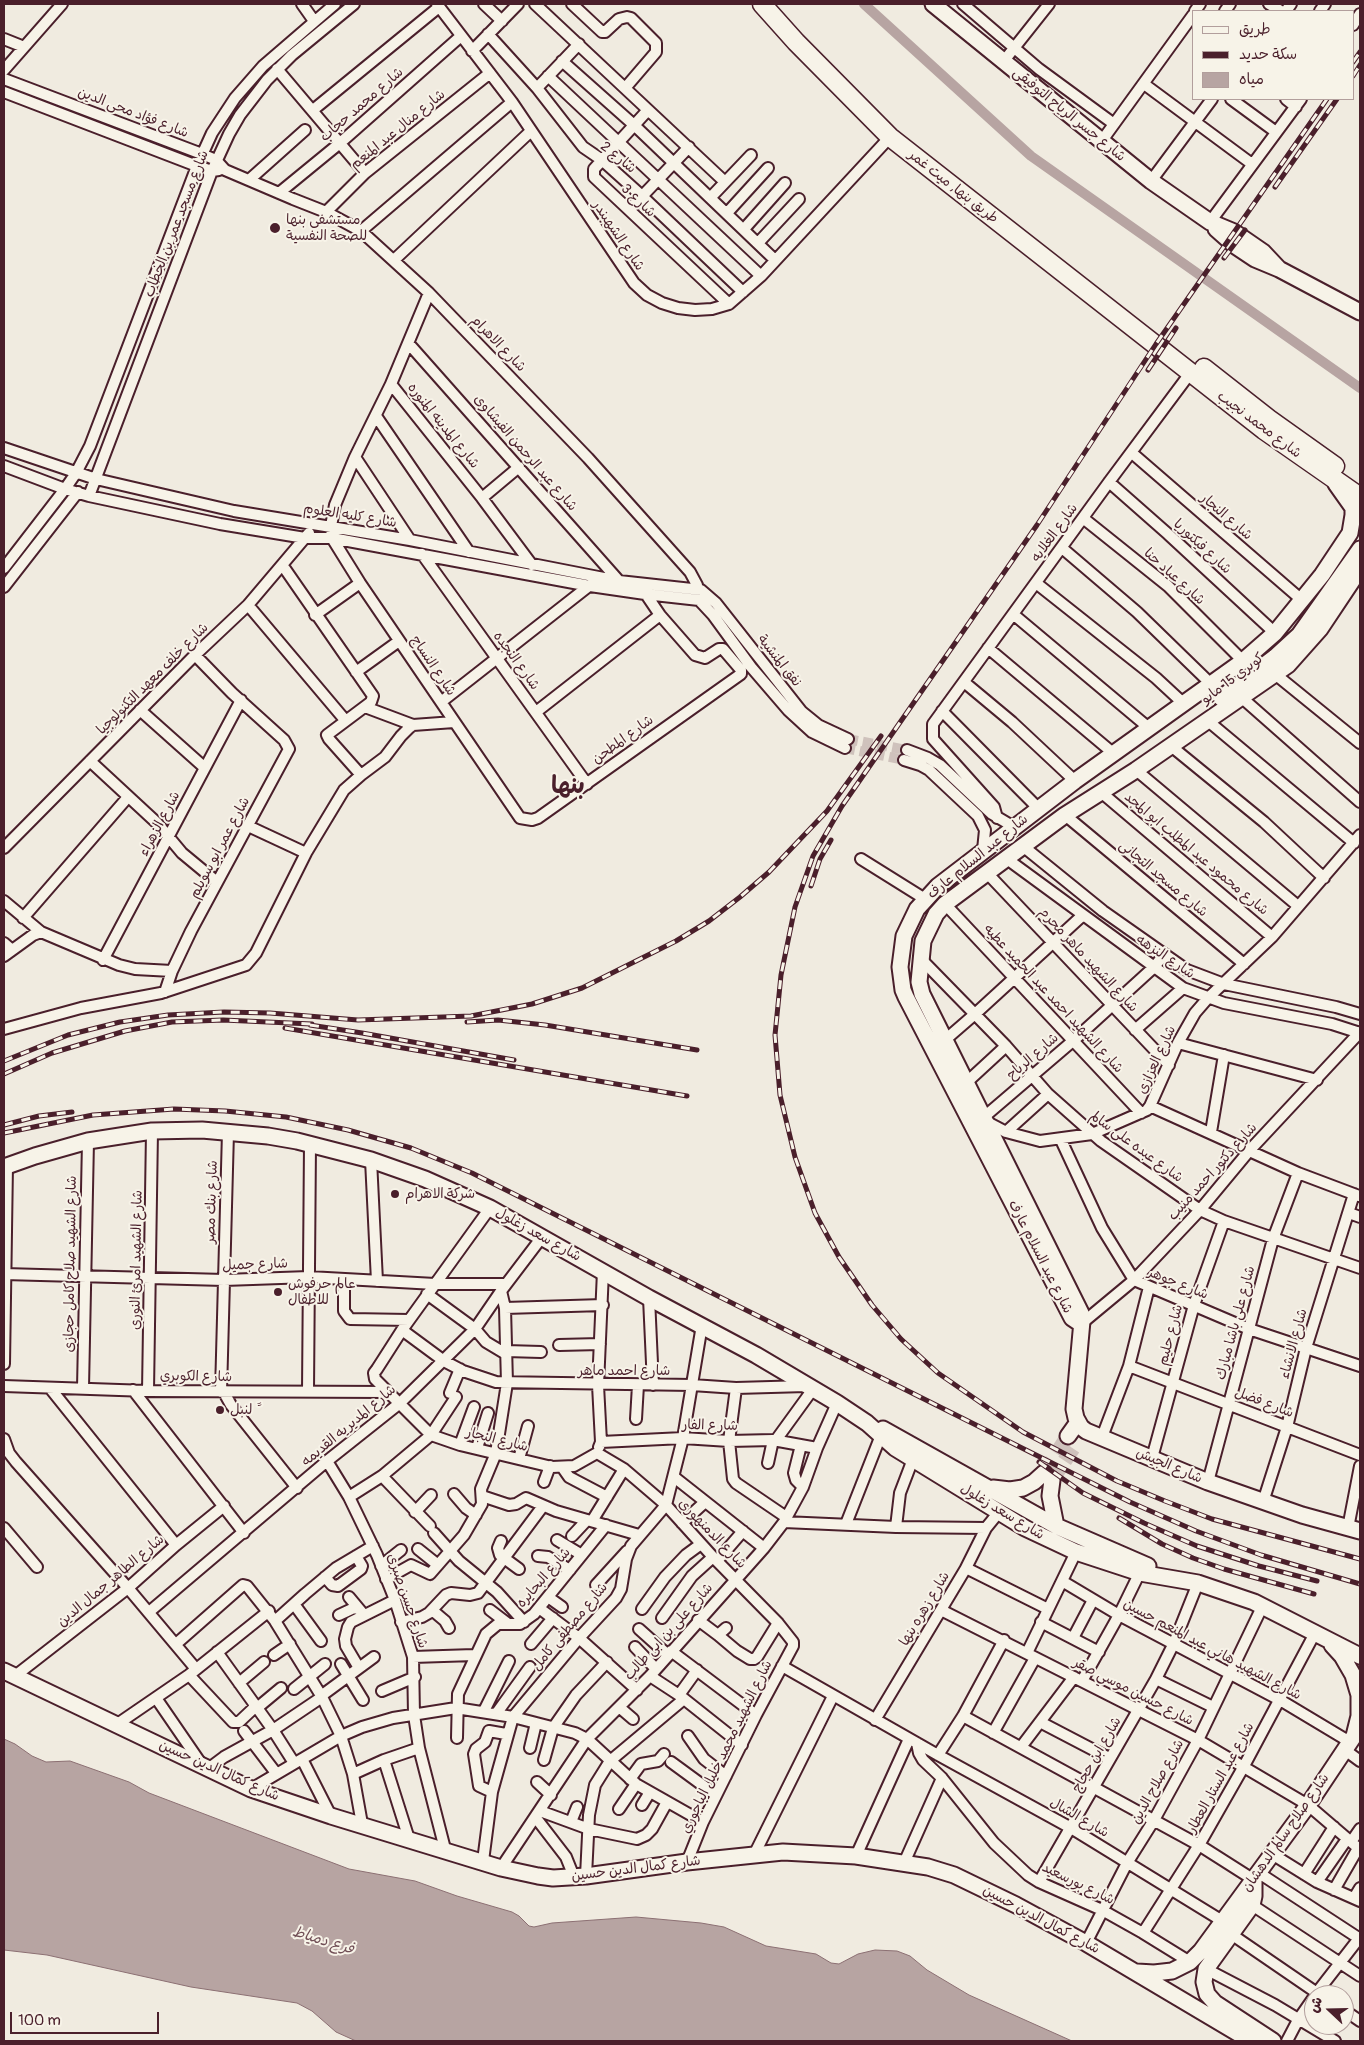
<!DOCTYPE html>
<meta charset="utf-8">
<style>
body{margin:0}
#map{position:relative;width:1364px;height:2045px;overflow:hidden;background:#f0ebe0;font-family:Pangolin,"Playpen Sans Arabic",sans-serif}
canvas{display:block}
.frame{position:absolute;inset:0;border:5px solid #4a1f2b;pointer-events:none}
.legend{position:absolute;left:1192px;top:10px;width:162px;height:90px;box-sizing:border-box;background:#f7f3e8;border:1px solid #b29e9c;margin:0;padding:6px 9px;list-style:none;font-size:15px;color:#4a1f2b}
.legend li{display:flex;align-items:center;gap:10px;height:25px}
.legend b{width:25px;border:1px solid #b29e9c}
.north{position:absolute;left:1304px;top:1985px;width:50px;height:50px;box-sizing:border-box;background:#f7f3e8;border:1px solid #b29e9c;border-radius:50%;rotate:291deg;font-size:14px;font-weight:700;line-height:20px;text-align:center;color:#4a1f2b}
.north::after{content:'';display:block;margin:auto;width:18px;height:22px;background:#4a1f2b;clip-path:polygon(50% 0,100% 100%,50% 72%,0 100%)}
.scale{position:absolute;left:10px;top:2012px;width:149px;height:22px;box-sizing:border-box;border:2px solid #4a1f2b;border-top:0;padding-left:6px;font-size:15px;line-height:18px;white-space:nowrap;color:#4a1f2b;-webkit-text-stroke:4px #f7f3e8;paint-order:stroke}
</style>
<div id="map">
<canvas width="1364" height="2045"></canvas>
<div class="frame"></div>
<ul class="legend">
<li><b style="height:6px;background:#f7f3e8"></b>طريق</li>
<li><b style="height:6px;background:#4a1f2b"></b>سكة حديد</li>
<li><b style="height:14px;background:#b7a4a2"></b>مياه</li>
</ul>
<div class="north">ش</div>
<div class="scale">100 m</div>
</div>
<script>
const g = document.querySelector('canvas').getContext('2d');
g.lineJoin = 'round';
function fill(path, color) { g.fillStyle = color; g.fill(path, 'evenodd'); }
const poly = rows => new Path2D(rows.map(r => 'M' + r).join(''));
function strokePath(path, color, width, dash) { g.strokeStyle = color; g.lineWidth = width; g.lineCap = dash ? 'butt' : 'round'; g.setLineDash(dash || []); g.stroke(path); }
function label(font, color, halo, rows, align = 'center') {
  g.font = font + ' Pangolin,"Playpen Sans Arabic",sans-serif'; g.lineWidth = 4; g.setLineDash([]); g.textBaseline = 'middle'; g.strokeStyle = halo; g.fillStyle = color; for (const [text, x, y, turn = 0] of rows) {
    g.save(); g.translate(x, y); g.rotate((+turn || 0) * Math.PI / 180); g.textAlign = isNaN(turn) ? turn : align; if (halo) g.strokeText(text, 0, 0); g.fillText(text, 0, 0); g.restore();
  }
}
const water = poly([
 [4,1739,15,1744,32,1756,46,1762,70,1761,129,1782,149,1793,349,1869,415,1881,457,1896,512,1912,519,1916,529,1926,534,1927,552,1923,636,1917,701,1923,724,1927,766,1946,816,1954,831,1963,839,1964,858,1954,875,1950,897,1951,910,1956,927,1970,969,1995,1072,2041,356,2041,336,2032,312,2011,297,2003,191,1987,47,1955,4,1950,4,1739]
]);
fill(water, '#b7a4a2');
strokePath(water, '#8b6f72', 1);
strokePath(poly([
 [864,4,1031,156,1360,388]
]), '#b7a4a2', 10);
strokePath(poly([
 [848,739,907,750],
 [845,748,904,760]
]), '#cfc2bc', 10, [10, 5]);
strokePath(poly([
 [1044,1473,1068,1436],
 [1052,1480,1077,1442]
]), '#cfc2bc', 15, [15, 8]);
const minor = poly([
 [302,4,314,21],
 [437,4,512,102,634,283,647,295,662,303,678,308,695,310,712,309,729,304,761,276,890,137],
 [484,4,502,21],
 [535,4,725,182],
 [572,4,602,32,605,32,619,19,627,17,631,18,656,43,656,52,626,87],
 [963,4,1039,69,1114,124],
 [1269,4,1281,11],
 [1195,11,1200,4],
 [1225,11,1230,4],
 [1286,11,1291,4],
 [1320,11,1325,4],
 [1353,25,1360,14],
 [488,34,537,88,583,147,602,160,642,196,743,292],
 [4,39,24,47],
 [472,51,518,4],
 [562,61,634,125,775,260],
 [1003,62,1049,4],
 [277,69,365,173],
 [4,70,62,4],
 [548,76,761,276],
 [4,79,202,154,216,160,225,170,293,199,326,212,361,231,429,293,588,458,690,572,697,585,697,596],
 [1144,84,1252,164],
 [537,88,579,44],
 [4,92,197,166,212,171,219,170],
 [1231,99,1276,132],
 [1286,99,1296,107],
 [313,110,439,7],
 [648,110,594,169,594,177,729,304],
 [1101,142,1193,15],
 [249,180,305,130],
 [1151,181,1212,99],
 [279,193,340,143,461,36],
 [711,197,751,155],
 [629,210,689,147],
 [326,212,365,173,490,73],
 [727,213,768,168],
 [1210,222,1301,99],
 [744,229,785,183],
 [361,231,512,102],
 [758,243,799,199],
 [394,260,531,131],
 [429,293,391,384,482,498,532,565],
 [409,344,619,581],
 [391,384,355,457,335,505,331,526,332,538,360,583,520,818,532,820,538,818,741,674,741,670,723,649,719,649,705,658,695,655,660,615,639,584],
 [376,416,469,552],
 [4,448,96,479,234,511,410,540,619,581,701,590,716,603,802,712,818,725,848,739],
 [1132,453,1303,601],
 [355,457,410,540],
 [4,466,65,489,89,496,220,524,305,538,332,538,590,586,645,594,699,600,713,615,751,667,788,710,812,732,845,748],
 [1109,482,1168,534,1275,633],
 [89,496,212,171,229,134,240,115,267,80,292,55,354,4],
 [482,498,519,467],
 [1083,518,1168,586,1243,661],
 [1062,548,1137,612,1210,683],
 [422,554,587,784],
 [283,566,373,696,371,702,327,735,329,739,361,775],
 [4,568,65,489,76,473,90,446,197,166,212,133,235,98,263,66,335,4],
 [1036,583,1156,678,1183,703],
 [4,587,78,492],
 [248,605,345,720],
 [1013,614,1149,728],
 [315,615,360,583],
 [988,648,1113,753],
 [356,672,399,641],
 [1275,674,1360,743],
 [964,682,1012,722,1075,781],
 [1241,697,1360,802],
 [441,702,594,582],
 [365,707,413,725],
 [140,710,205,768],
 [942,711,1038,808],
 [536,712,660,615],
 [1208,721,1354,843],
 [1171,746,1264,822,1324,878],
 [907,750,928,758,940,765,992,814,1014,827],
 [904,760,920,765,929,770,978,816,985,830,983,850],
 [90,761,157,823,182,853,217,882],
 [1136,770,1298,906],
 [1102,793,1272,937],
 [1065,815,1244,964],
 [997,818,994,807,933,739,933,724,1109,482,1191,372],
 [248,826,306,853],
 [1024,847,1103,911,1187,970,1224,984,1336,1007,1360,1014],
 [4,848,195,655,248,605,309,533],
 [861,859,925,899],
 [1007,859,1183,988,1224,1003,1332,1024,1360,1033],
 [987,873,1169,1065],
 [4,901,41,932],
 [945,904,1141,1113],
 [23,918,128,797],
 [4,943,12,950],
 [4,956,33,935,41,932,119,965,135,969,172,971],
 [921,959,1006,1046,1048,1094,1101,1141,1200,1210,1224,1221,1360,1268],
 [103,960,241,700],
 [165,992,172,971,191,931,289,749,284,740,232,693,195,655],
 [4,1029,81,1008,161,993,246,965,256,953,306,853,344,790,361,775,385,757,401,736,409,728,413,725,454,722],
 [1135,1030,1183,988],
 [945,1040,975,1014,1083,915],
 [1178,1043,1317,1080],
 [967,1082,1006,1046],
 [1150,1106,1298,1173,1359,1196],
 [984,1117,1074,1040,1153,968,1165,954],
 [987,1122,1006,1132,1040,1141,1092,1134,1147,1110,1150,1106,1178,1043,1195,1013,1208,998,1272,937,1360,835],
 [1006,1132,1048,1094],
 [1211,1132,1224,1055],
 [1061,1140,1102,1228,1134,1280,1249,1329,1360,1366],
 [371,1160,377,1281],
 [490,1208,402,1330,377,1369,374,1373,375,1379,431,1435,460,1445,552,1467,574,1466,597,1453],
 [1349,1213,1360,1217],
 [4,1274,224,1280,309,1277,435,1284,506,1284],
 [344,1279,344,1311,350,1319,409,1320],
 [427,1294,475,1329,486,1342,506,1354],
 [649,1298,653,1385],
 [505,1308,603,1305],
 [1081,1324,1134,1280,1200,1210,1249,1151,1360,1032],
 [402,1330,444,1361,463,1371,496,1382,692,1385,736,1388,806,1386],
 [559,1345,600,1344],
 [506,1351,541,1352],
 [4,1364,7,1165],
 [1129,1366,1360,1455],
 [4,1386,148,1391,388,1392],
 [50,1388,176,1545],
 [83,1388,88,1141],
 [736,1388,729,1441,733,1479,736,1483,786,1517],
 [133,1390,244,1533],
 [148,1391,152,1131],
 [308,1391,310,1144],
 [221,1392,228,1132],
 [226,1392,226,1396,231,1405,297,1488],
 [450,1393,460,1369],
 [636,1419,638,1385],
 [1102,1437,1129,1366,1149,1287],
 [4,1439,9,1453,16,1462,128,1588,196,1669],
 [776,1440,813,1389],
 [601,1442,683,1438,729,1441,773,1440,817,1448],
 [460,1445,474,1407],
 [801,1445,794,1473,796,1480,803,1487],
 [599,1447,601,1442,598,1385,603,1271],
 [477,1448,488,1413],
 [597,1453,624,1469,666,1505,713,1557,778,1623,793,1642,793,1646,756,1715,703,1822,687,1862],
 [1152,1458,1194,1305,1224,1221],
 [519,1459,528,1426],
 [327,1461,349,1497,377,1555,395,1600,413,1657,414,1715,419,1748,445,1849],
 [768,1463,773,1440],
 [562,1467,569,1477,607,1497],
 [382,1476,430,1526],
 [674,1477,764,1548],
 [544,1482,550,1466],
 [1208,1482,1273,1239,1298,1173],
 [454,1494,466,1508,476,1515],
 [482,1496,509,1505,516,1504,526,1498,556,1511,639,1535],
 [349,1497,382,1476,431,1435,456,1397],
 [1263,1502,1287,1427,1306,1348,1354,1194],
 [415,1512,431,1495],
 [592,1521,624,1469],
 [784,1522,896,1527,986,1528],
 [682,1523,705,1502],
 [846,1524,883,1430],
 [896,1527,900,1493,913,1459],
 [4,1528,37,1567],
 [1348,1528,1360,1466],
 [434,1533,459,1561,497,1592,524,1622],
 [572,1536,587,1520],
 [557,1540,582,1555],
 [501,1541,498,1548,500,1555,519,1569],
 [418,1549,438,1565],
 [538,1556,548,1557,570,1570],
 [717,1561,743,1531],
 [381,1566,401,1550],
 [966,1568,1048,1609],
 [325,1577,332,1585,338,1586,361,1569,362,1566,356,1556],
 [386,1579,411,1565,430,1574,464,1535,482,1504,481,1489,496,1453,507,1383,505,1308,501,1291],
 [1062,1581,1119,1615,1280,1700,1350,1742],
 [596,1585,627,1551],
 [349,1597,359,1609],
 [548,1597,562,1607],
 [294,1604,321,1641],
 [539,1608,579,1638,637,1690],
 [642,1609,665,1577,686,1555,701,1544],
 [432,1610,445,1621,449,1628],
 [490,1610,507,1623],
 [941,1610,1198,1740,1308,1805,1357,1847,1357,1850,1334,1890],
 [149,1612,327,1461,400,1403,475,1329,501,1291,542,1237],
 [339,1615,354,1608,359,1609,364,1615],
 [662,1618,692,1576,713,1557],
 [698,1620,718,1635,726,1628],
 [275,1621,305,1594,336,1568,373,1546],
 [401,1622,422,1617,429,1613,446,1595,451,1593,470,1595,478,1593,543,1506],
 [1041,1622,1099,1652],
 [639,1629,668,1655],
 [718,1635,737,1651,750,1659,754,1659,757,1657,778,1623],
 [1073,1638,1093,1600],
 [176,1644,243,1585,247,1586,275,1621,322,1697,341,1736,353,1774,362,1824],
 [531,1644,553,1618],
 [635,1647,656,1669],
 [671,1651,756,1715],
 [217,1652,273,1730,294,1763],
 [1027,1653,1076,1552],
 [274,1655,290,1644],
 [413,1657,474,1655],
 [341,1664,363,1700],
 [782,1666,938,1755,1071,1828,1224,1922],
 [359,1668,346,1646,345,1639,348,1627,351,1622,395,1600],
 [189,1675,233,1722,239,1722,256,1706],
 [15,1676,128,1588,176,1545,224,1506],
 [650,1676,679,1695,742,1745],
 [1156,1679,1213,1707],
 [1082,1681,1119,1615,1142,1568],
 [239,1683,264,1662],
 [294,1689,325,1664],
 [382,1691,415,1677],
 [679,1695,697,1670],
 [321,1696,374,1657],
 [156,1698,202,1765],
 [619,1707,633,1719],
 [257,1708,281,1688],
 [484,1711,509,1661],
 [496,1714,530,1667],
 [963,1716,1199,1845,1254,1880],
 [875,1720,966,1568,986,1528,999,1512],
 [1040,1722,1109,1758],
 [116,1725,189,1675,269,1611],
 [244,1731,276,1773],
 [993,1733,1035,1658],
 [688,1736,704,1759,726,1776],
 [457,1738,458,1694,486,1634,498,1624,520,1624,534,1614,606,1525],
 [917,1743,919,1753,923,1760,942,1778,994,1843,1028,1875,1039,1882,1102,1910,1143,1933,1190,1962],
 [1021,1747,1074,1677],
 [530,1748,536,1723],
 [1345,1750,1360,1761],
 [938,1755,963,1716,1004,1640],
 [302,1759,331,1816],
 [384,1760,409,1839],
 [544,1760,553,1728,576,1695,607,1662],
 [671,1762,716,1795],
 [208,1769,224,1757,273,1730,322,1697],
 [353,1774,384,1760,419,1748],
 [630,1779,641,1764,658,1761,664,1754],
 [537,1782,551,1795],
 [251,1789,341,1736,362,1727,393,1718,456,1708,513,1717,575,1733,587,1739,636,1784,703,1822],
 [492,1792,479,1786,474,1754,476,1749,485,1742,489,1731,506,1734],
 [642,1805,650,1792],
 [619,1809,636,1784],
 [540,1811,589,1829,637,1839,646,1835,652,1829,667,1802],
 [536,1818,566,1857,574,1877],
 [571,1822,577,1807],
 [1351,1842,1360,1829],
 [1272,1854,1317,1882,1360,1901],
 [754,1855,833,1696],
 [856,1856,909,1739],
 [483,1861,492,1792,513,1717,579,1638,616,1598,621,1589,626,1559,631,1546,666,1505,683,1438,702,1325],
 [904,1863,942,1778],
 [501,1868,587,1739,650,1676,764,1548,784,1522,803,1487,817,1448,837,1403],
 [1259,1873,1360,1939],
 [1304,1874,1334,1827],
 [586,1876,589,1815,595,1785,610,1761,684,1699],
 [1039,1882,1156,1679,1174,1643,1198,1583],
 [1317,1882,1347,1839],
 [1354,1898,1360,1888],
 [1252,1905,1360,1976],
 [1143,1933,1199,1845,1244,1766,1315,1633],
 [1231,1934,1320,1995],
 [1086,1943,1127,1863,1154,1820,1198,1740,1263,1605],
 [1206,1969,1275,2005,1335,2041],
 [1315,1995,1360,1937],
 [1344,2010,1360,2021],
 [1287,2041,1298,2020,1314,1997]
]);
const secondary = poly([
 [933,4,1151,181,1210,222,1234,232,1263,252,1279,269],
 [1216,229,1234,245,1255,259,1279,269,1360,312],
 [1360,569,1320,629,1288,665,1136,770,1065,815,945,904,936,914,923,941,919,982,922,994,1081,1313,1082,1321,1074,1409,1076,1418,1081,1427,1086,1431,1208,1482,1302,1515,1360,1531],
 [1221,698,1275,657,1299,635,1360,549],
 [4,1167,35,1156,88,1141,152,1131,202,1130,268,1136,297,1141,371,1160,425,1179,490,1208,649,1298,756,1355,837,1403,867,1423,895,1448,1025,1528,1076,1552,1140,1573,1198,1583,1254,1602,1360,1656],
 [1081,1324,1072,1318,906,997,903,990,900,967,904,936,917,909,938,886,1075,781,1243,661,1275,633,1322,575,1350,533,1353,515,1353,508,1336,484],
 [883,1429,1056,1526,1148,1566],
 [1068,1436,1078,1422],
 [1052,1480,1050,1496,1056,1526],
 [993,1488,1010,1490,1023,1488,1034,1482,1044,1473],
 [4,1671,251,1789,331,1816,501,1868,538,1876,553,1878,586,1876,687,1862,783,1852,856,1856,928,1867,954,1875,1016,1905,1086,1943,1251,2041],
 [1254,1880,1254,1896,1252,1905,1206,1969,1204,1982,1207,1994,1215,2003,1273,2041],
 [1137,1972,1154,1973,1172,1971,1190,1962,1201,1951,1308,1805,1354,1736,1359,1716,1359,1695,1353,1675,1342,1656,1332,1645]
]);
const trunk = poly([
 [762,4,796,42,890,137,1264,430,1360,497],
 [1204,368,1269,419,1335,466]
]);
strokePath(minor, '#4a1f2b', 14);
strokePath(secondary, '#4a1f2b', 19);
strokePath(trunk, '#4a1f2b', 21);
strokePath(minor, '#f7f3e8', 10);
strokePath(secondary, '#f7f3e8', 15);
strokePath(trunk, '#f7f3e8', 18);
const rail = poly([
 [1353,62,1360,52],
 [1353,76,1360,65],
 [1327,99,1156,344,1037,525,842,806,813,856,795,907,781,975,775,1035,780,1095,795,1157,815,1213,839,1257,872,1305,901,1339,938,1373,1023,1432,1117,1481,1165,1501,1212,1519,1360,1559],
 [1275,187,1337,99],
 [1224,258,1245,230],
 [1148,370,1176,328],
 [811,886,820,859,831,840],
 [467,1022,498,1020,545,1025,697,1050],
 [310,1025,362,1033,514,1060],
 [285,1028,687,1096],
 [4,1061,68,1035,120,1022,168,1015,224,1012,270,1013,358,1020,471,1016,532,1004,582,988,676,941,709,921,740,897,769,872,827,811,881,736],
 [4,1074,52,1053,125,1031,172,1022,223,1020,312,1024],
 [4,1125,39,1116,72,1112],
 [4,1133,93,1115,174,1109,225,1111,286,1117,348,1130,411,1148,472,1173,1130,1502,1196,1531,1261,1555,1360,1584],
 [1039,1462,1083,1493,1144,1523,1197,1546,1259,1566,1317,1581],
 [1119,1518,1162,1544,1193,1558,1224,1569,1314,1594]
]);
strokePath(rail, '#4a1f2b', 5);
strokePath(rail, '#f7f3e8', 3, [9]);
for (const [x, y, r, color] of [
 [275,228,6,"#4a1f2b"],
 [395,1194,5,"#4a1f2b"],
 [278,1292,5,"#4a1f2b"],
 [220,1410,5,"#4a1f2b"]
]) { const dot = new Path2D(); dot.arc(x, y, r, 0, 2 * Math.PI); g.fillStyle = color; g.fill(dot); strokePath(dot, '#f7f3e8', 2); }
label('14px', '#4a1f2b', '#f7f3e8', [
 ["شارع محمد حجاب",362,105,-41],
 ["شارع فؤاد محى الدين",133,113,21],
 ["شارع جسر الرياح التوفيقى",1069,115,39],
 ["شارع منال عبد المنعم",398,130,-39],
 ["شارع 2",618,158,39],
 ["طريق بنها, ميت غمر",953,187,38],
 ["شارع 3",638,201,43],
 ["شارع مسجد عمر بن الخطاب",177,224,-69],
 ["شارع الشهبندر",618,236,56],
 ["شارع الاهرام",498,344,46],
 ["شارع محمد نجيب",1259,425,37],
 ["شارع المدينه المنوره",443,426,51],
 ["شارع عبد الرحمن الفيشاوى",525,453,49],
 ["شارع كليه العلوم",350,516,9],
 ["شارع النجار",1226,517,41],
 ["شارع الغلايه",1055,533,-54],
 ["شارع فيكتوريا",1202,547,43],
 ["شارع عياد حنا",1174,577,42],
 ["شارع النجده",516,661,54],
 ["نفق المنشية",779,661,52],
 ["شارع النساج",433,666,56],
 ["شارع خلف معهد التكنولوجيا",153,679,-45],
 ["كوبري 15 مايو",1233,679,-37],
 ["شارع المطحن",623,740,-36],
 ["شارع الزهراء",160,824,-62],
 ["شارع عمر ابو سويلم",220,848,-62],
 ["شارع محمود عبد المطلب ابو المجد",1196,854,40],
 ["شارع عبد السلام عارف",978,857,-39],
 ["شارع مسجد التجانى",1163,879,40],
 ["شارع النزهه",1165,957,34],
 ["شارع الشهيد ماهر محرم",1088,960,47],
 ["شارع الشهيد احمد عبد الحميد عطيه",1053,999,47],
 ["شارع الرياح",1033,1057,-41],
 ["شارع العزازى",1157,1060,-65],
 ["شارع عبده على سالم",1136,1147,36],
 ["شارع دكتور احمد منيب",1213,1172,-48],
 ["شارع بنك مصر",212,1202,-88],
 ["شارع سعد زغلول",538,1235,29],
 ["شارع عبد السلام عارف",1040,1257,63],
 ["شارع الشهيد امرئ النورى",137,1260,-89],
 ["شارع الشهيد صلاح كامل حجازى",71,1264,-89],
 ["شارع جميل",255,1265,-2],
 ["شارع جوهر",1178,1284,22],
 ["شارع على باشا مبارك",1236,1323,-75],
 ["شارع حليم",1171,1335,-75],
 ["شارع الانشاء",1294,1344,-75],
 ["شارع احمد ماهر",624,1371],
 ["شارع الكوبري",196,1377,1],
 ["شارع فضل",1264,1403,21],
 ["شارع المديريه القديمه",349,1426,-40],
 ["شارع الفار",710,1426,1],
 ["شارع النجار",497,1440,14],
 ["شارع الجيش",1169,1466,23],
 ["شارع سعد زغلول",1002,1512,31],
 ["شارع الدمنهورى",712,1534,46],
 ["شارع البحايره",544,1578,-49],
 ["شارع الطاهر جمال الدين",111,1581,-40],
 ["شارع حسن صبرى",407,1601,71],
 ["شارع زهره بنها",925,1609,-59],
 ["شارع مصطفى كامل",570,1627,-50],
 ["شارع على بن ابى طالب",669,1632,-48],
 ["شارع الشهيد هاني عبد المنعم حسين",1212,1650,28],
 ["شارع حسين موسي صقر",1133,1692,27],
 ["شارع الشهيد محمد خليل الباجوري",727,1747,-64],
 ["شارع ابن حجاج",1097,1755,-60],
 ["شارع كمال الدين حسين",219,1771,24],
 ["شارع عبد الستار العطار",1221,1778,-61],
 ["شارع صلاح الدين",1158,1782,-61],
 ["شارع الشال",1079,1818,30],
 ["شارع صلاح سالم الدهشان",1286,1833,-55],
 ["شارع كمال الدين حسين",636,1869,-7],
 ["شارع بورسعيد",1078,1884,26],
 ["شارع كمال الدين حسين",1041,1920,28]
]);
label('14px', '#4a1f2b', '#f7f3e8', [
 ["مستشفى بنها",286,220],
 ["للصحة النفسية",286,236],
 ["شركة الاهرام",405,1194],
 ["عالم حرفوش",288,1284],
 ["للاطفال",288,1300],
 ["لنبل ً",230,1410]
], 'left');
label('italic 15px', '#704e55', '#f7f3e8', [
 ["فرع دمياط",323,1941,17]
]);
label('bold 24px', '#4a1f2b', '#f7f3e8', [
 ["بنها",568,787]
]);
</script>
